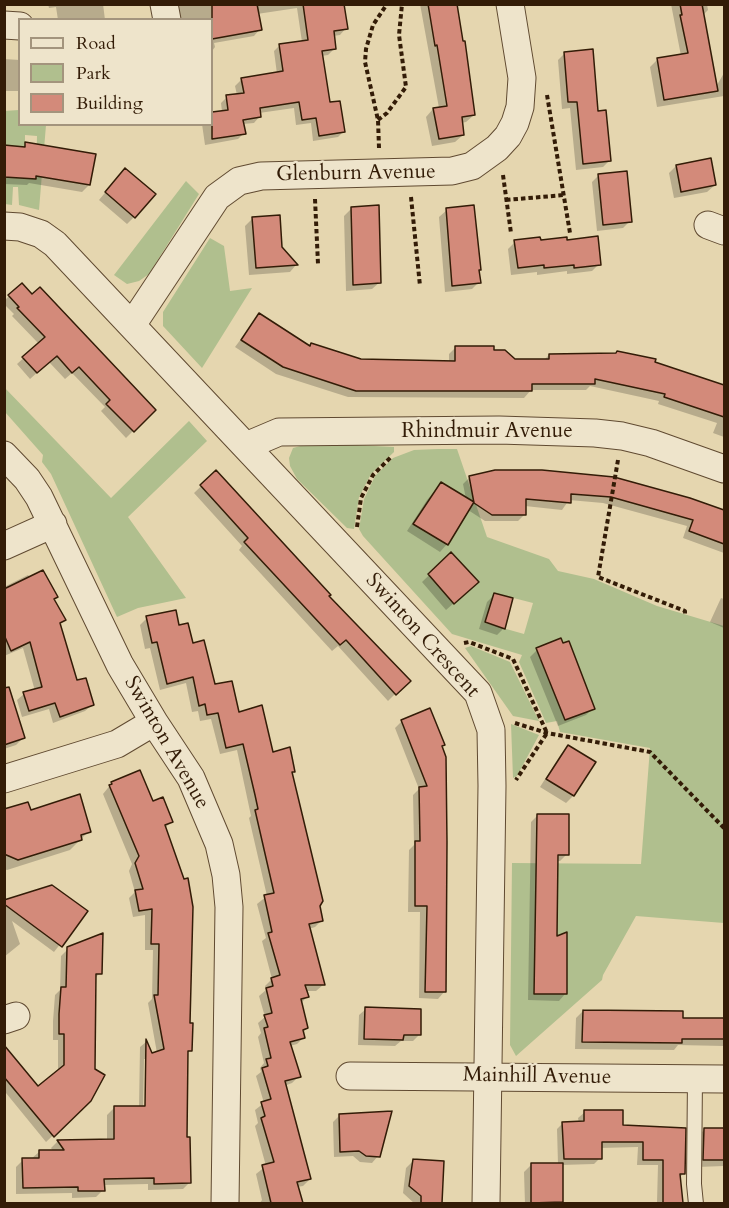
<!DOCTYPE html>
<style>
body{margin:0}
#map{position:relative;width:729px;height:1208px;overflow:hidden;background:#e5d6af;font-family:Cardo,serif}
canvas{display:block}
.frame{position:absolute;inset:0;border:6px solid #331c07;pointer-events:none}
.legend{position:absolute;left:18px;top:18px;width:195px;height:108px;box-sizing:border-box;background:#eee4cb;border:2px solid #a3947d;margin:0;padding:8px 10px;list-style:none;font-size:18px;color:#331c07}
.legend li{display:flex;align-items:center;gap:12px;height:30px}
.legend b{width:30px;border:2px solid #a3947d}
</style>
<div id="map">
<canvas width="729" height="1208"></canvas>
<div class="frame"></div>
<ul class="legend">
<li><b style="height:8px;background:#eee4cb"></b>Road</li>
<li><b style="height:16px;background:#b0bf8e"></b>Park</li>
<li><b style="height:16px;background:#d38a7a"></b>Building</li>
</ul>
</div>
<script>
const g = document.querySelector('canvas').getContext('2d');
g.lineJoin = 'round';
function fill(path, color) { g.fillStyle = color; g.fill(path, 'evenodd'); }
const poly = rows => new Path2D(rows.map(r => 'M' + r).join(''));
function strokePath(path, color, width, dash) { g.strokeStyle = color; g.lineWidth = width; g.lineCap = dash ? 'butt' : 'round'; g.setLineDash(dash || []); g.stroke(path); }
function label(font, color, halo, rows, align = 'center') {
  g.font = font + ' Cardo,serif'; g.lineWidth = 4.5; g.setLineDash([]); g.textBaseline = 'middle'; g.strokeStyle = halo; g.fillStyle = color; for (const [text, x, y, turn = 0] of rows) {
    g.save(); g.translate(x, y); g.rotate((+turn || 0) * Math.PI / 180); g.textAlign = isNaN(turn) ? turn : align; if (halo) g.strokeText(text, 0, 0); g.fillText(text, 0, 0); g.restore();
  }
}
fill(poly([
 [19,110,20,124,46,125,39,210,19,205,18,187,13,187,12,205,5,204,5,177,36,179,37,136,25,135,25,147,5,145,4,111],
 [186,181,199,194,149,274,139,281,127,284,114,275],
 [210,238,224,246,230,291,252,288,202,368,163,326,163,312],
 [4,387,111,498,189,421,207,441,128,517,186,598,138,608,117,617,51,474,42,462,43,455,5,412],
 [334,444,394,447,394,452,371,474,359,497,354,529,347,528,297,479,290,466,289,458,293,448,304,445],
 [438,449,457,449,487,537,549,559,558,571,594,579,657,606,724,626,724,923,636,916,603,975,602,980,516,1056,510,1045,512,863,641,864,650,748,560,732,557,721,546,723,519,662,522,655,452,634,363,536,359,529,364,499,375,476,393,458,414,450],
 [451,552,479,582,454,604,428,573],
 [494,593,533,603,524,634,485,623],
 [561,638,581,675,551,687,538,654],
 [535,954,567,954,567,994,535,994],
 [471,646,510,662,539,721,513,716,465,648],
 [511,724,539,735,517,776,513,778]
]), '#b0bf8e');
fill(poly([
 [48,4,103,4,105,20,58,20,56,7,49,8],
 [172,4,343,4,346,28,340,35,333,36,334,49,328,55,321,56,328,104,344,131,338,137,313,141,311,123,296,125,294,108,259,113,260,116,254,123,243,124,244,133,238,139,205,145,202,124,212,124,212,114,222,112,221,103,227,97,237,95,235,86,242,79,277,74,274,51,280,45,302,42,297,8,257,14,260,29,254,36,214,43,215,47,212,51,212,20,175,20],
 [420,4,455,4,474,115,466,122,461,123,463,135,455,142,432,146,426,117,433,109,439,108],
 [671,4,707,4,708,10,703,15,717,85,724,73,724,96,657,107,650,67,657,60,681,56],
 [565,53,596,112,610,160,603,167,576,170,570,108,562,109,558,60],
 [4,59,20,60,20,91,4,91],
 [26,144,89,185,82,192,29,183,27,185,4,184,4,147,22,148],
 [676,166,715,185,707,192,674,198,669,173],
 [599,175,630,221,623,228,597,231,592,182],
 [118,177,134,217,127,224,99,200],
 [351,209,380,282,372,289,346,291,344,216],
 [447,210,480,270,478,272,479,282,472,289,445,292,439,217],
 [252,219,296,265,290,272,249,275,245,226],
 [566,241,599,264,592,271,567,274,567,271,537,275,537,272,511,275,508,249,515,242],
 [21,285,154,410,126,438,101,411,105,407,72,373,65,379,49,362,30,379,17,364,39,344,12,316,14,314,4,304,4,301],
 [259,315,309,347,311,345,361,361,449,362,449,354,456,347,492,351,514,361,543,361,549,355,654,363,724,396,724,437,713,433,717,423,658,404,659,401,590,386,586,390,531,390,524,398,348,397,276,374,235,347],
 [216,472,327,596,409,680,388,701,338,646,332,651,239,550,242,546,194,493],
 [470,477,689,499,724,512,724,553,683,538,687,526,603,503,569,500,562,510,525,506,525,514,518,521,485,521,468,510,447,544,440,552,407,531,427,500,441,484,466,499,463,484],
 [451,554,470,589,446,610,422,582],
 [28,575,53,600,64,620,59,625,76,682,92,705,85,711,53,723,49,709,22,717,17,700,24,694,35,691,23,648,4,656,4,587],
 [494,595,504,628,497,635,479,629,487,602],
 [721,598,724,599,724,628,710,622],
 [147,618,178,626,191,645,214,686,271,753,294,771,291,774,322,920,315,927,309,929,323,985,316,991,306,991,307,997,300,1004,307,1028,302,1033,304,1037,297,1044,290,1046,299,1076,292,1083,284,1086,310,1179,303,1186,297,1187,301,1204,259,1204,262,1200,256,1174,266,1166,255,1126,258,1123,255,1110,264,1103,256,1076,261,1072,260,1068,264,1063,258,1037,261,1033,258,1023,265,1017,259,996,266,990,265,986,272,979,262,941,266,938,257,904,267,896,249,818,251,816,237,750,220,754,211,719,200,721,198,711,192,712,186,683,160,690,150,648,145,649,140,625],
 [537,650,593,708,586,715,558,726,530,657],
 [4,708,23,738,16,745,4,749],
 [402,721,441,746,444,992,438,999,419,998,420,912,408,912,409,850,414,845,413,795,419,789,395,728],
 [568,747,594,762,573,796,566,803,540,787,561,754],
 [112,783,152,803,172,821,164,829,188,1024,190,1050,187,1053,185,1139,190,1182,183,1189,148,1190,148,1184,103,1185,103,1190,96,1197,72,1198,72,1193,16,1194,16,1167,23,1160,31,1159,39,1152,53,1151,51,1148,57,1142,107,1141,107,1115,114,1108,139,1108,140,1047,146,1042,152,1055,157,1053,148,1003,152,999,153,950,145,950,145,915,133,917,129,898,135,892,129,871,132,864,103,794],
 [144,1059,147,1059,146,1114,143,1114],
 [4,811,30,811,89,831,70,850,7,870,4,869],
 [537,816,567,854,560,861,556,861,555,938,565,994,559,1001,528,1000,531,822],
 [4,901,86,911,54,952,12,921,20,944,4,957],
 [68,949,100,973,94,979,90,1100,46,1142,6,1093,4,1094,4,1047,38,1088,58,1072,58,1040,53,1040,53,1021,55,995,60,990,61,956],
 [366,1009,419,1035,413,1041,401,1041,395,1046,358,1045,359,1015],
 [583,1011,681,1019,724,1019,724,1046,678,1045,674,1050,575,1049,576,1018],
 [585,1112,622,1126,684,1129,684,1173,679,1178,681,1204,634,1204,657,1202,658,1165,637,1165,638,1147,600,1148,600,1158,594,1164,561,1165,562,1204,525,1204,524,1172,531,1165,558,1164,557,1129,563,1123,579,1123,578,1118],
 [339,1116,378,1156,372,1163,360,1162,353,1156,334,1157,333,1122],
 [724,1129,724,1166,697,1167,697,1137,704,1130],
 [413,1161,442,1162,441,1204,415,1204,403,1193,406,1168]
]), '#0003');
const building = poly([
 [212,4,257,4,262,30,212,39,212,4],
 [303,4,344,4,348,29,334,31,336,49,322,51,330,102,340,101,345,132,319,136,316,118,302,120,299,102,260,108,261,117,243,120,246,134,212,139,212,112,228,110,226,95,244,93,241,78,283,71,279,44,308,40,303,4],
 [428,4,457,4,463,41,465,41,475,115,462,117,464,135,439,139,433,108,447,106,437,45,435,46,428,4],
 [680,4,702,4,718,91,664,100,657,58,688,53,680,15,682,15,680,4],
 [593,49,598,111,606,110,611,161,583,164,577,102,568,102,564,52,593,49],
 [25,142,96,154,90,185,36,176,36,179,4,177,4,145,25,147,25,142],
 [711,158,716,185,681,192,676,165,711,158],
 [125,168,156,194,135,218,105,192,125,168],
 [627,171,632,222,603,225,598,174,627,171],
 [379,205,381,283,353,285,351,207,379,205],
 [474,205,481,270,479,270,481,283,452,286,446,208,474,205],
 [280,215,282,247,298,265,256,268,252,217,280,215],
 [598,236,601,265,574,268,574,265,544,268,544,265,518,268,514,240,540,237,541,240,567,237,567,240,598,236],
 [22,283,32,294,40,287,156,410,134,432,106,404,110,400,79,367,72,373,57,356,37,373,22,357,45,337,17,308,19,307,8,295,22,283],
 [259,313,310,346,311,343,361,359,455,361,455,346,494,346,494,350,505,350,515,359,549,359,549,354,616,353,617,351,656,359,655,362,724,385,724,417,664,397,665,394,595,379,595,384,532,384,532,391,356,391,283,367,241,340,259,313],
 [216,470,331,595,329,596,411,681,396,695,346,640,340,645,244,542,248,538,200,485,216,470],
 [495,470,542,470,614,477,690,498,724,510,724,544,689,531,693,520,611,497,571,494,571,503,526,499,526,515,492,515,474,503,469,476,495,470],
 [441,482,474,502,448,545,413,524,441,482],
 [451,552,479,582,454,604,428,574,451,552],
 [43,570,58,597,54,599,66,620,60,623,77,680,86,678,94,705,60,717,55,703,29,711,23,692,42,687,30,642,11,651,5,637,4,589,43,570],
 [494,593,513,598,505,629,485,622,494,593],
 [176,610,179,625,188,623,193,643,204,640,215,684,232,681,239,712,262,705,273,752,290,747,295,772,292,772,323,901,320,906,323,921,309,924,325,985,305,985,309,997,301,999,308,1028,303,1030,305,1038,290,1042,301,1077,285,1081,311,1179,297,1182,303,1203,271,1203,262,1165,274,1162,261,1118,265,1116,261,1102,271,1099,262,1068,268,1066,266,1059,271,1058,264,1028,268,1027,264,1015,272,1013,266,988,273,986,271,978,280,975,268,933,272,932,264,895,274,893,255,810,258,809,255,795,243,744,226,748,218,713,207,715,205,704,199,706,193,677,167,684,157,642,152,643,146,616,176,610],
 [561,638,563,643,569,641,595,709,565,720,536,648,561,638],
 [9,687,25,738,4,745,4,688,9,687],
 [430,708,445,745,442,746,446,757,447,842,446,992,425,992,427,906,415,906,415,841,420,841,419,787,427,786,401,720,430,708],
 [568,745,596,762,574,796,546,779,568,745],
 [140,770,153,801,163,797,173,822,165,825,184,879,188,878,193,907,190,1023,193,1023,192,1051,188,1051,187,1137,190,1137,191,1183,154,1184,154,1178,104,1179,105,1191,78,1191,78,1187,23,1188,22,1158,39,1158,39,1150,64,1150,57,1140,114,1139,114,1106,145,1106,146,1039,152,1053,164,1049,154,995,158,995,159,944,151,944,152,909,139,911,135,890,143,889,135,863,139,856,109,785,112,784,111,782,140,770],
 [80,794,91,832,81,835,82,840,18,860,4,854,4,809,28,802,31,810,80,794],
 [537,814,569,814,569,855,558,855,557,936,567,932,567,994,534,994,537,814],
 [52,885,88,911,62,947,4,904,4,900,52,885],
 [103,933,102,974,96,974,95,1069,105,1075,91,1101,54,1137,4,1077,4,1045,38,1086,64,1065,64,1034,59,1034,59,1014,61,987,66,987,67,947,103,933],
 [365,1007,421,1009,421,1035,404,1035,403,1040,364,1039,365,1007],
 [583,1010,683,1011,683,1018,724,1018,724,1039,682,1039,682,1043,582,1042,583,1010],
 [584,1110,623,1110,623,1125,686,1128,685,1174,680,1174,683,1203,663,1203,663,1160,643,1160,643,1142,602,1142,602,1159,564,1159,562,1122,584,1121,584,1110],
 [392,1111,380,1157,366,1156,359,1151,340,1152,339,1114,392,1111],
 [704,1128,724,1128,724,1160,703,1160,704,1128],
 [413,1159,444,1161,442,1203,421,1203,421,1196,409,1186,413,1159],
 [531,1163,563,1163,563,1202,531,1203,531,1163]
]);
fill(building, '#d38a7a');
strokePath(building, '#331c07', 1.5);
const service = poly([
 [695,1078,694,1184,696,1204]
]);
const minor = poly([
 [164,4,167,20],
 [4,25,20,26],
 [708,225,724,231],
 [4,226,20,227,41,234,55,244,478,693,491,730,492,786,486,1204],
 [132,325,217,197,239,181,261,176,452,171,472,166,497,148,508,136,515,123,520,107,522,78,510,4],
 [246,446,279,432,499,430,595,433,622,436,651,443,724,469],
 [4,455,27,479,39,497,120,665,154,722,191,778,219,844,226,875,229,907,225,1204],
 [4,546,53,524],
 [4,779,117,744,154,722],
 [4,1020,16,1016],
 [350,1076,724,1079]
]);
strokePath(service, '#604a31', 16);
strokePath(minor, '#604a31', 29);
strokePath(poly([
 [547,95,570,233],
 [378,120,387,113,406,87,399,35,402,4],
 [379,148,378,120,365,62,366,49,373,25,387,4],
 [503,175,511,233],
 [411,197,420,286],
 [315,199,318,264],
 [506,200,564,195],
 [618,460,598,577,685,611,685,614],
 [357,527,361,498,373,475,392,456],
 [464,643,469,642,513,659,547,733,516,780],
 [515,723,547,733,650,752,724,828]
]), '#331c07', 4, [4.5, 3]);
strokePath(service, '#eee4cb', 14);
strokePath(minor, '#eee4cb', 27);
label('21px', '#331c07', '#eee4cb', [
 ["Glenburn Avenue",356,174,-1],
 ["Rhindmuir Avenue",487,432],
 ["Swinton Crescent",422,636,48],
 ["Swinton Avenue",166,743,60],
 ["Mainhill Avenue",537,1077,1]
]);
</script>
